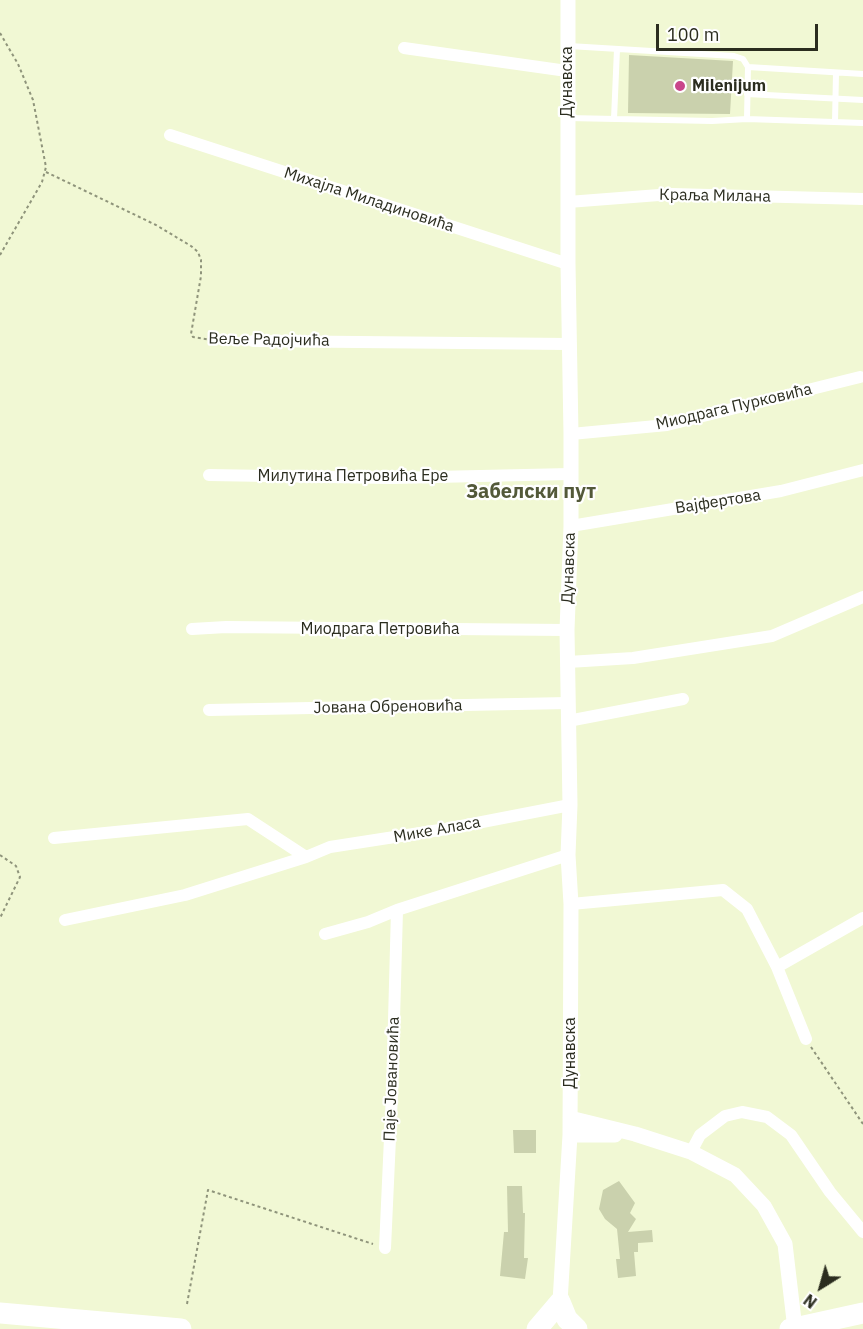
<!DOCTYPE html>
<meta charset="utf-8">
<style>
body{margin:0}
#map{position:relative;width:863px;height:1329px;overflow:hidden;background:#f1f8d4;font-family:"IBM Plex Sans",sans-serif}
canvas{display:block}
.north{position:absolute;left:791px;top:1257px;width:60px;height:60px;-webkit-text-stroke:4px #fff;paint-order:stroke;rotate:217deg;font-size:16px;font-weight:700;line-height:24px;text-align:center;color:#2b2d1f}
.north::after{content:'';display:block;margin:auto;width:21px;height:27px;background:#2b2d1f;clip-path:polygon(50% 0,100% 100%,50% 72%,0 100%)}
.scale{position:absolute;left:656px;top:24px;width:162px;height:27px;box-sizing:border-box;border:3px solid #2b2d1f;border-top:0;padding-left:8px;font-size:18px;line-height:21px;white-space:nowrap;color:#2b2d1f;-webkit-text-stroke:4px #fff;paint-order:stroke}
</style>
<div id="map">
<canvas width="863" height="1329"></canvas>
<div class="north">N</div>
<div class="scale">100 m</div>
</div>
<script>
const g = document.querySelector('canvas').getContext('2d');
g.lineJoin = 'round';
function fill(path, color) { g.fillStyle = color; g.fill(path, 'evenodd'); }
const poly = rows => new Path2D(rows.map(r => 'M' + r).join(''));
function strokePath(path, color, width, dash) { g.strokeStyle = color; g.lineWidth = width; g.lineCap = dash ? 'butt' : 'round'; g.setLineDash(dash || []); g.stroke(path); }
function label(font, color, halo, rows, align = 'center') {
  g.font = font + ' "IBM Plex Sans",sans-serif'; g.lineWidth = 4.5; g.setLineDash([]); g.textBaseline = 'middle'; g.strokeStyle = halo; g.fillStyle = color; for (const [text, x, y, turn = 0] of rows) {
    g.save(); g.translate(x, y); g.rotate((+turn || 0) * Math.PI / 180); g.textAlign = isNaN(turn) ? turn : align; if (halo) g.strokeText(text, 0, 0); g.fillText(text, 0, 0); g.restore();
  }
}
fill(poly([
 [629,55,733,61,730,114,628,113],
 [513,1130,536,1130,536,1153,514,1153],
 [619,1181,635,1203,630,1213,636,1219,628,1232,652,1230,653,1242,638,1243,638,1252,634,1252,636,1276,618,1278,616,1259,620,1259,617,1229,605,1219,599,1209,603,1190],
 [507,1186,522,1186,523,1213,525,1213,524,1258,528,1258,525,1279,500,1276,504,1232,508,1232]
]), '#cad1ad');
strokePath(poly([
 [0,33,18,64,33,100,46,167,42,182,0,255],
 [46,172,156,225,191,246,198,252,201,260,201,276,191,334,193,337,212,340,242,341],
 [0,855,16,866,20,877,0,918],
 [811,1047,863,1124],
 [187,1304,208,1190,373,1244]
]), '#8f947b', 2, [3, 3]);
strokePath(poly([
 [569,46,734,56,743,59,748,67,863,74],
 [747,94,863,100],
 [568,118,712,121,747,119,863,123],
 [614,119,617,49],
 [747,119,748,67],
 [835,122,836,73]
]), '#fff', 6);
strokePath(poly([
 [404,48,567,71],
 [170,135,568,264],
 [568,202,672,194,863,199],
 [253,341,569,344],
 [571,434,667,425,860,377],
 [209,475,390,478,570,474],
 [571,526,781,491,863,470],
 [192,629,226,627,567,630],
 [568,662,633,658,772,636,863,597],
 [209,710,568,703],
 [568,721,683,699],
 [54,838,248,819,306,857],
 [571,904,723,890,747,909,777,967,863,918],
 [65,920,185,895,306,857,330,847,446,829,570,805],
 [325,934,368,922,397,910,568,855],
 [777,967,806,1039],
 [691,1152,700,1135,725,1116,742,1112,767,1117,791,1135,830,1192,863,1232],
 [385,1248,392,1094,397,910]
]), '#fff', 12);
strokePath(poly([
 [570,1118,635,1134,691,1152,735,1175,764,1206,785,1244,795,1329],
 [570,1135,615,1135],
 [560,1302,570,1135,571,904,568,855,570,805,567,630,571,526,571,434,568,264,568,0]
]), '#fff', 15);
strokePath(poly([
 [560,1302,567,1319,577,1329],
 [0,1313,181,1329],
 [537,1329,560,1302],
 [790,1329,863,1313]
]), '#fff', 21);
for (const [x, y, r, color] of [
 [680,86,6,"#c9468b"]
]) { const dot = new Path2D(); dot.arc(x, y, r, 0, 2 * Math.PI); g.fillStyle = color; g.fill(dot); strokePath(dot, '#fff', 2); }
label('16px', '#2b2d1f', '#fff', [
 ["Дунавска",567,82,-90],
 ["Краља Милана",715,196,1],
 ["Михајла Миладиновића",369,200,18],
 ["Веље Радојчића",269,340,1],
 ["Миодрага Пурковића",734,407,-13],
 ["Милутина Петровића Ере",353,476],
 ["Вајфертова",718,502,-9],
 ["Дунавска",569,568,-88],
 ["Миодрага Петровића",380,629],
 ["Јована Обреновића",388,707,-1],
 ["Мике Аласа",437,830,-10],
 ["Дунавска",570,1053,-90],
 ["Паје Јовановића",392,1079,-88]
]);
label('bold 16px', '#2b2d1f', '#fff', [
 ["Milenijum",692,86]
], 'left');
label('bold 20px', '#535939', '#fff', [
 ["Забелски пут",531,492]
]);
</script>
